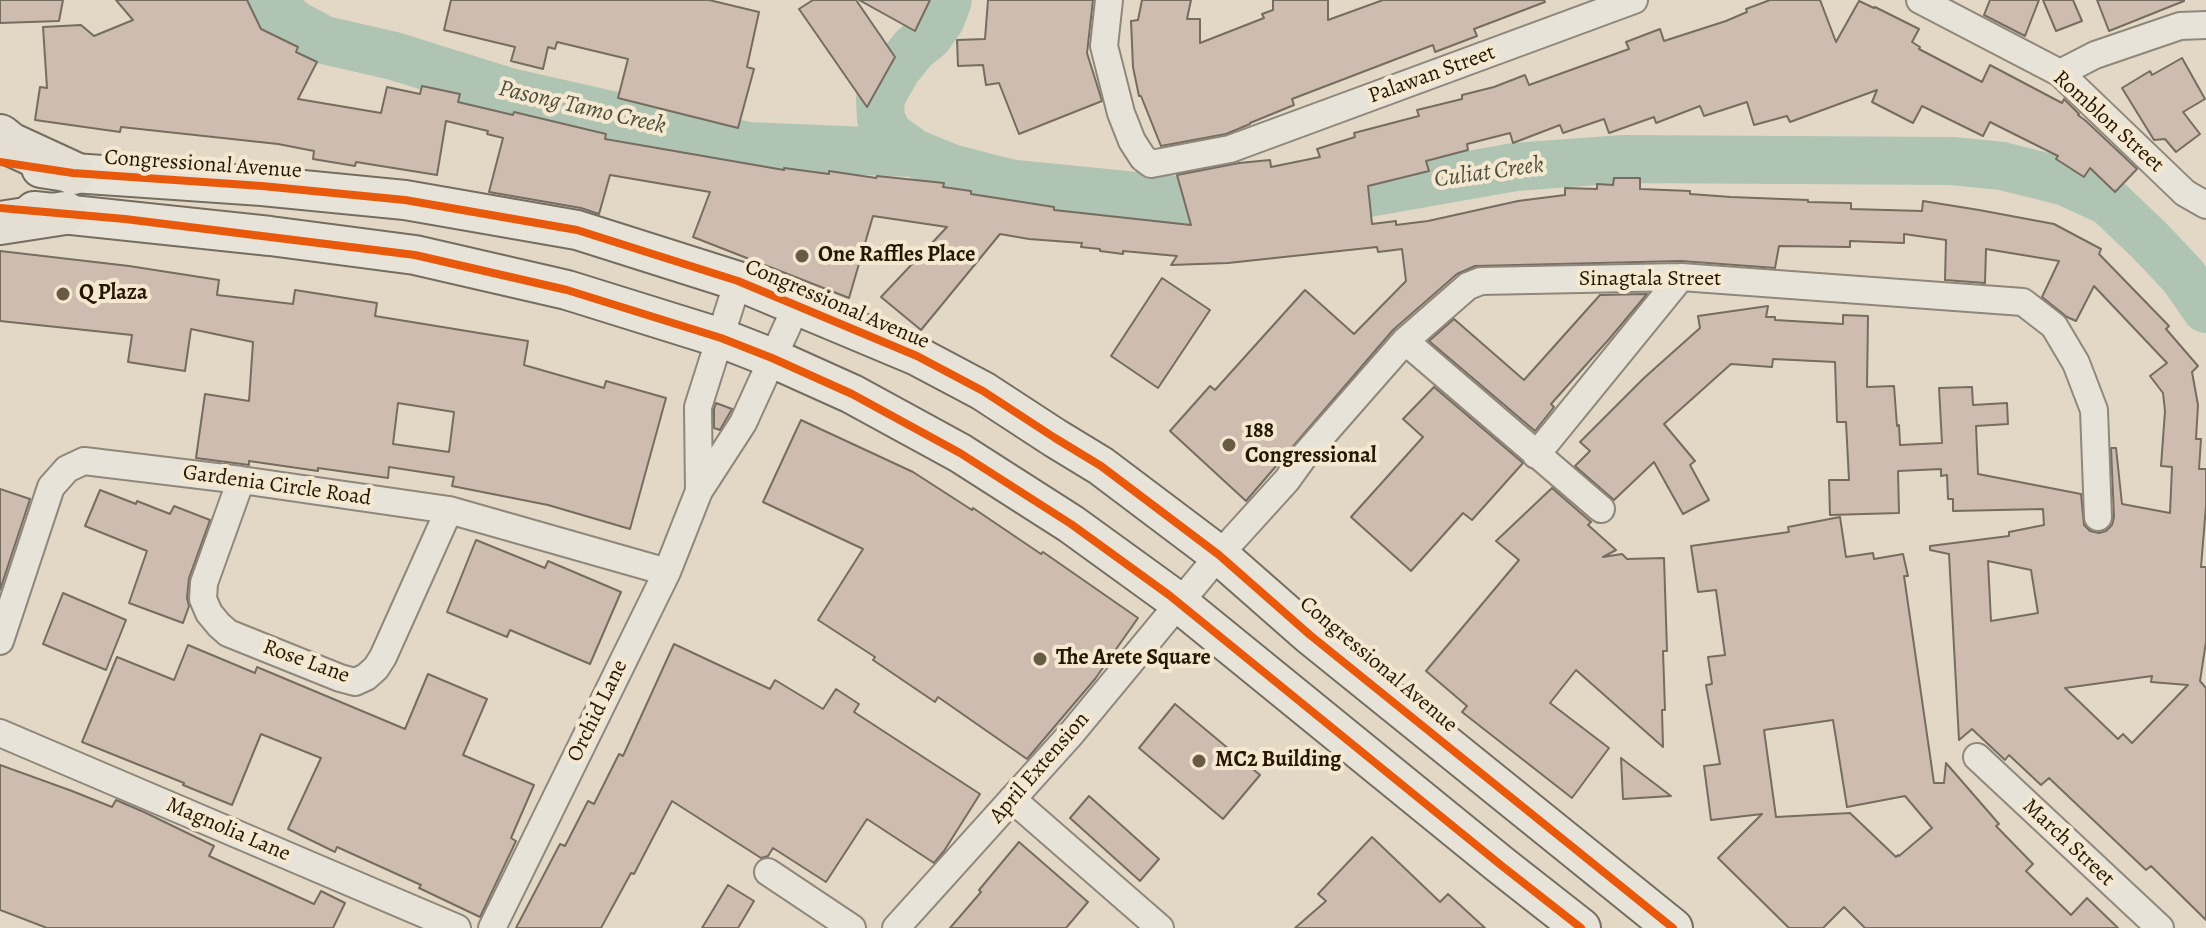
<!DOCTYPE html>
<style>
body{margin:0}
canvas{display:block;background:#e2d8c5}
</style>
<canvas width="2206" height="928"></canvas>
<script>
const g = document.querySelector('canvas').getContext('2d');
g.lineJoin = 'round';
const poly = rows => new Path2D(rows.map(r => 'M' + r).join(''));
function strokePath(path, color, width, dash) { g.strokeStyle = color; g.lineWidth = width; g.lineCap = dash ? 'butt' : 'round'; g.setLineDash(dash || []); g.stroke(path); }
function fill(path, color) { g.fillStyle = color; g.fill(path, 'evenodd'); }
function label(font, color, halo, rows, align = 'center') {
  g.font = font + ' Alegreya,serif'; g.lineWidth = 8; g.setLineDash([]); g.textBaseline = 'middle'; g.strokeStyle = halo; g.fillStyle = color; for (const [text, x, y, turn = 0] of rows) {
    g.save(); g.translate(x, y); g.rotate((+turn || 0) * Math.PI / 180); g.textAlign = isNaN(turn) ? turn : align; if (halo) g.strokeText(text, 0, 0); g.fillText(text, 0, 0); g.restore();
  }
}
strokePath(poly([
 [267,0,271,5,296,25,324,40,394,56,509,92,747,146,914,153],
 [948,0,941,19,929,36,914,48,897,69,880,99,881,119,889,135,914,153,951,168,985,177,1015,184,1206,203,1345,197,1515,167,1623,159,1952,161,2002,166,2066,182,2109,202,2149,240,2183,276,2206,309]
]), '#b0c4b3', 48);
const building = poly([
 [0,0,63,0,59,21,0,23,0,0],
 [116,0,247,0,261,29,298,47,296,52,317,62,298,99,381,113,387,87,420,94,422,86,460,94,458,102,513,115,514,112,606,134,605,139,784,170,784,168,829,174,829,171,876,178,877,176,944,183,943,187,971,191,971,194,1054,207,1054,210,1191,225,1177,175,1239,163,1270,160,1271,167,1320,157,1317,149,1355,137,1354,133,1419,116,1417,110,1462,99,1462,95,1494,87,1525,75,1529,85,1629,49,1626,42,1660,29,1664,41,1726,21,1747,12,1746,9,1770,0,1820,0,1836,42,1859,1,1874,8,1875,7,1919,29,1912,42,1920,47,1919,49,1982,82,1990,65,2062,103,2064,99,2079,114,2078,115,2086,121,2137,169,2115,192,2090,168,2084,177,2056,159,2058,156,1990,122,1983,136,1922,106,1913,123,1872,102,1877,90,1790,122,1787,116,1754,125,1747,102,1704,116,1700,106,1656,123,1654,117,1609,133,1604,119,1563,133,1560,125,1513,143,1510,133,1467,144,1468,150,1426,161,1429,171,1368,186,1372,224,1396,221,1396,225,1428,221,1518,201,1565,195,1565,188,1597,189,1597,184,1613,185,1614,178,1640,178,1640,189,1690,191,1690,194,1731,197,1808,200,1808,202,1851,203,1851,209,1922,211,1923,201,1979,210,2054,224,2101,249,2099,254,2169,326,2166,329,2198,366,2192,372,2198,405,2196,439,2201,439,2199,469,2206,469,2206,506,2201,567,2206,567,2206,642,2200,681,2206,688,2206,920,2151,866,2146,870,2049,778,2041,785,2009,755,2005,760,1972,729,1959,740,1949,554,1930,550,1930,546,2009,536,2009,532,2044,525,2043,509,1953,511,1953,499,1948,499,1947,475,1941,476,1941,469,1898,471,1899,513,1830,515,1829,480,1849,480,1846,422,1837,422,1835,362,1773,359,1772,367,1731,364,1664,424,1695,461,1690,465,1709,500,1683,514,1654,462,1614,500,1575,466,1590,451,1580,442,1644,378,1700,328,1698,316,1768,306,1766,317,1775,317,1775,320,1843,324,1843,315,1868,316,1867,387,1894,386,1897,426,1899,425,1900,445,1942,443,1939,388,1972,387,1973,405,2007,403,2008,424,1976,426,1978,474,2081,494,2084,525,2090,531,2099,533,2106,531,2112,525,2114,517,2111,448,2116,448,2122,504,2170,513,2172,467,2161,466,2165,411,2163,393,2150,376,2167,363,2094,286,2076,321,2067,317,2042,297,2059,261,1986,249,1985,283,1945,280,1946,240,1904,234,1904,243,1850,241,1850,247,1779,246,1775,268,1681,261,1475,266,1457,274,1393,330,1246,501,1170,431,1210,386,1215,390,1305,290,1354,334,1406,281,1402,249,1378,252,1377,247,1228,263,1171,265,1177,256,1123,251,1123,254,1100,251,1100,249,1081,247,1082,243,1029,239,1000,234,921,330,881,297,947,227,873,216,849,298,693,237,710,192,610,175,599,214,581,208,489,192,503,138,487,134,488,131,446,121,437,175,356,162,355,166,313,159,314,151,278,144,121,127,120,132,35,120,40,87,47,88,43,27,81,25,94,36,133,20,116,0],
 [1988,561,2031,570,2038,613,1991,621,1988,561],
 [2152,676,2151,682,2188,685,2132,743,2123,734,2118,739,2065,688,2152,676],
 [451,0,709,0,759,12,747,67,754,69,738,128,618,98,628,59,557,42,555,49,548,47,543,69,511,61,515,47,444,30,451,0],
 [813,0,856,0,895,57,867,107,799,9,813,0],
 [859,0,930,0,915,31,859,0],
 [988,0,1093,0,1087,53,1102,101,1019,134,999,83,986,85,983,65,958,66,957,40,985,39,988,0],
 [1142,0,1191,0,1187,19,1200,19,1200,43,1264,18,1262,14,1273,10,1273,0,1328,0,1328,20,1383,0,1544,0,1545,2,1474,29,1477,36,1435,52,1433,45,1292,99,1294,105,1250,123,1250,124,1226,134,1161,146,1141,96,1139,96,1133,67,1131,21,1138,20,1142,0],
 [1990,0,2039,0,2025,36,1984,15,1990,0],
 [2043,0,2073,0,2082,21,2056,31,2043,0],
 [2097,0,2184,0,2184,1,2109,31,2097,0],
 [2182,58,2205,99,2183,112,2200,134,2176,152,2165,139,2154,140,2122,88,2150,71,2152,75,2182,58],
 [0,251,129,266,219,280,217,295,293,304,295,290,377,303,375,316,528,341,524,365,604,388,606,381,666,398,630,529,548,505,452,486,454,477,389,467,388,478,318,468,318,471,249,461,249,465,196,458,205,394,249,401,253,342,191,329,185,371,128,362,132,335,0,321,0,251],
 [398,403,454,412,449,452,393,444,398,403],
 [1162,278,1210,310,1158,388,1111,356,1162,278],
 [1647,294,1610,338,1551,404,1554,407,1535,431,1429,341,1454,319,1524,380,1600,295,1647,294],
 [1434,387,1523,463,1472,520,1463,513,1411,571,1351,517,1423,437,1403,419,1434,387],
 [716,403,732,409,720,430,714,428,714,409,716,403],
 [801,420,913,472,972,510,973,508,1041,554,1043,552,1138,618,1095,679,1027,759,938,697,935,702,873,660,875,657,818,620,863,549,763,502,801,420],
 [1552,488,1591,522,1588,525,1616,550,1603,557,1622,554,1627,559,1664,558,1667,651,1663,651,1665,710,1662,710,1663,747,1576,670,1550,703,1609,748,1572,798,1462,712,1467,706,1426,671,1519,560,1496,541,1552,488],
 [0,489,30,499,0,590,0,489],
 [100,490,136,504,137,501,170,514,174,506,210,520,189,578,187,598,189,606,183,623,129,603,147,551,85,526,100,490],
 [1840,517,1846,557,1873,553,1874,559,1903,554,1908,576,1904,576,1934,783,1944,783,1946,763,1999,824,1996,826,2033,864,2026,871,2071,915,2087,898,2118,928,1865,928,1844,907,1823,928,1789,928,1718,858,1762,814,1711,820,1704,766,1720,764,1706,685,1712,684,1708,657,1725,655,1716,590,1698,592,1691,546,1789,532,1788,527,1840,517],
 [1833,720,1847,807,1905,796,1932,828,1899,856,1898,855,1896,857,1850,813,1776,817,1764,730,1833,720],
 [476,540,545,568,548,561,621,592,590,664,510,630,507,637,447,612,476,540],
 [63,593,126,620,106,670,43,644,63,593],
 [674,644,770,689,775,680,823,709,836,689,859,704,854,712,980,794,944,851,934,863,867,819,826,882,773,848,768,856,761,858,672,801,634,874,631,873,601,928,516,928,560,844,565,846,588,801,594,804,619,754,623,756,674,644],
 [188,645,255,673,257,667,405,729,428,674,487,699,463,755,534,785,511,838,516,841,480,917,419,888,421,885,337,847,335,852,288,829,321,758,261,734,232,805,183,785,184,783,82,742,117,657,174,680,188,645],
 [1175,704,1260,775,1223,819,1139,748,1175,704],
 [1621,758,1671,796,1623,799,1621,758],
 [0,765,72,791,112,807,116,800,144,812,214,846,209,856,314,904,321,891,345,903,333,928,47,928,0,910,0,765],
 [1089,796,1159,859,1140,881,1070,818,1089,796],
 [1372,837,1440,902,1448,894,1485,928,1295,928,1326,901,1318,894,1372,837],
 [1019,842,1088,902,1066,928,950,928,981,892,979,890,1019,842],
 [728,885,754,901,738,928,702,928,728,885]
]);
fill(building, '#cfbcb0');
strokePath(building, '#746d60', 2);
const minor = poly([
 [1109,0,1104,46,1121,113,1132,141,1143,158,1151,164,1230,149,1634,0],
 [1920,0,2060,73,2185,193,2206,205],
 [2060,73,2095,55,2180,26,2206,25],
 [1405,341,1601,509],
 [1536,455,1681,277],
 [241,480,204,583,203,599,209,613,219,625,228,633,340,678,355,682,366,677,376,668,383,657,449,510],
 [699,491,698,407,738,281],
 [0,641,51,487,67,469,84,461,241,480,449,510,667,572],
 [0,733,457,928],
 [1977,757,2160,928],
 [1012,799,1160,928],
 [768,872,852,928],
 [492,928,667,572,699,491,743,423,797,305],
 [896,928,1071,734,1219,555,1287,480,1305,455,1405,341,1468,286,1481,281,1681,277,2023,302,2054,326,2076,363,2094,410,2098,517]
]);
const secondary = poly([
 [41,168,73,173,262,186,405,200,577,230,738,281,917,356,983,391,1055,438,1101,466,1219,555,1310,635,1673,928],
 [34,211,270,236,415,255,567,290,721,338,772,358,852,394,960,453,1071,524,1169,595,1502,866,1581,928]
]);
const primary = poly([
 [0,136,10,144,73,173],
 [0,223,65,213]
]);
strokePath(minor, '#8f877a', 30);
strokePath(secondary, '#746d60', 42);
strokePath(primary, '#746d60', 46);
strokePath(minor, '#e8e3d9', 26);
strokePath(secondary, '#e8e3d9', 38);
strokePath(primary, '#e5ded3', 42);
strokePath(poly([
 [0,162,73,173,262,186,405,200,577,230,738,281,917,356,983,391,1055,438,1101,466,1219,555,1310,635,1673,928],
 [0,208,125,219,415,255,567,290,721,338,772,358,852,394,960,453,1071,524,1169,595,1502,866,1581,928]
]), '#e8590c', 8);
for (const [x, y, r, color] of [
 [802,256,8,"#675b46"],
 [63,294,8,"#675b46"],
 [1229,445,8,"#675b46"],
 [1040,659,8,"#675b46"],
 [1199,761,8,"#675b46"]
]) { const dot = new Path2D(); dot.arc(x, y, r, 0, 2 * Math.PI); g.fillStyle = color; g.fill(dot); strokePath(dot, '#f5e8d1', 3); }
label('22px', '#251702', '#f5e8d1', [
 ["Palawan Street",1432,75,-20],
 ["Romblon Street",2108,122,42],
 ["Congressional Avenue",203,165,4],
 ["Sinagtala Street",1650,280],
 ["Congressional Avenue",837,305,23],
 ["Gardenia Circle Road",277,486,8],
 ["Rose Lane",306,662,20],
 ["Congressional Avenue",1378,665,40],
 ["Orchid Lane",598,711,-64],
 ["April Extension",1040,768,-49],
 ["Magnolia Lane",228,830,23],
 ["March Street",2068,843,43]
]);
label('bold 22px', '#251702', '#f5e8d1', [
 ["One Raffles Place",818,256],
 ["Q Plaza",79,294],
 ["188",1245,432],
 ["Congressional",1245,457],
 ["The Arete Square",1056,659],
 ["MC2 Building",1215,761]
], 'left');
label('italic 24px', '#4e513d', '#f5e8d1', [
 ["Pasong Tamo Creek",582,108,13],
 ["Culiat Creek",1489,173,-8]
]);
</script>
